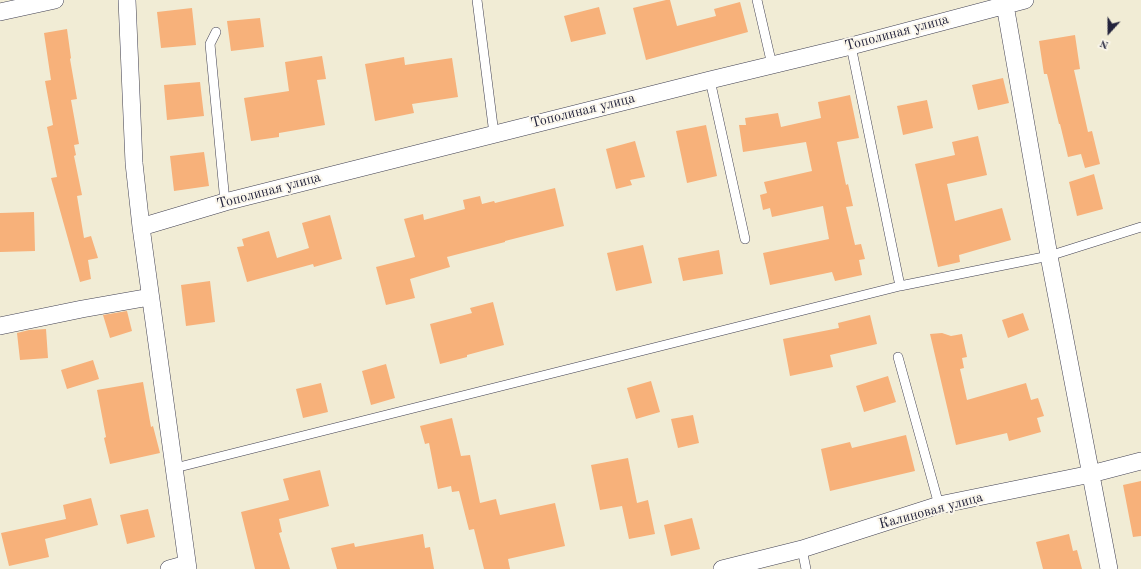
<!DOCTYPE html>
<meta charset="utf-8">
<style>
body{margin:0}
#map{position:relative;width:1141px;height:569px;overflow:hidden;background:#f1ecd5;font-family:"Old Standard TT",serif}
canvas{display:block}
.north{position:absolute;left:1089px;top:12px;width:40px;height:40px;-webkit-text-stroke:3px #fbf7ec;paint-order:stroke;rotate:201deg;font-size:11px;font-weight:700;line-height:16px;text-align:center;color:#22223b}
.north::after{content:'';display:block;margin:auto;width:14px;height:18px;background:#22223b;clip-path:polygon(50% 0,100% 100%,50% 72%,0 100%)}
</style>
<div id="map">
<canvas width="1141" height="569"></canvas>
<div class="north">N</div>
</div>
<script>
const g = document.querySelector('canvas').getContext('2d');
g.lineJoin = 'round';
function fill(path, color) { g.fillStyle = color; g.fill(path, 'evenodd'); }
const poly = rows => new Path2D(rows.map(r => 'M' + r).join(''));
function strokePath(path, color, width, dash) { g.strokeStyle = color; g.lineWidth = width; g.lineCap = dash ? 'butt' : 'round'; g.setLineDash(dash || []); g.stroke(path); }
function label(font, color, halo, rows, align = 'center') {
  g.font = font + ' "Old Standard TT",serif'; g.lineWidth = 4; g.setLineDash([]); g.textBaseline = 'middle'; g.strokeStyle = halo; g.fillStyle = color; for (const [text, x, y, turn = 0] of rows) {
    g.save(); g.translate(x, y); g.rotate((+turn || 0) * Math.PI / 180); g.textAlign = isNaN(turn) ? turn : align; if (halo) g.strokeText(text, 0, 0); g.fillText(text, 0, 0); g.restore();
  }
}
fill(poly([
 [666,0,670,0,677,26,716,16,714,9,740,2,748,32,646,60,633,8],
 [599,7,606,34,571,42,564,16],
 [192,8,196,45,161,48,157,12],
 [260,18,264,47,231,51,227,21],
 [67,29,71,58,70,59,77,99,71,100,79,144,74,145,76,155,74,156,82,195,77,196,84,238,91,236,98,258,88,260,91,279,80,282,51,178,57,177,47,127,53,125,45,81,51,80,44,33],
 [1075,35,1080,69,1074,70,1088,132,1092,131,1100,164,1085,168,1081,154,1068,157,1060,124,1059,124,1047,74,1044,74,1039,41],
 [322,56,326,79,317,80,325,125,279,133,279,137,251,141,244,98,289,91,285,62],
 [404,57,405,65,452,58,458,97,412,104,414,113,375,121,365,64],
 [1003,78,1009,103,978,110,972,85],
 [200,82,204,116,167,120,164,85],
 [850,95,859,138,837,142,846,185,848,184,853,206,846,207,855,245,861,244,865,259,859,260,862,275,835,281,832,272,770,285,763,253,829,239,823,206,772,217,770,208,763,210,760,195,767,193,764,182,812,171,806,142,743,152,739,125,746,125,745,118,778,113,781,127,821,118,818,102],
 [927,100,933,128,903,135,897,106],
 [706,125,717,176,687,183,676,131],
 [978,136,987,175,947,184,955,221,1002,208,1011,240,959,255,960,262,938,267,915,164,955,155,952,142],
 [635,141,645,177,630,180,632,185,616,189,606,149],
 [204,152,209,186,174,191,170,156],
 [1094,174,1103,209,1077,216,1069,182],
 [555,188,564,226,505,241,505,242,447,257,450,267,410,279,415,298,386,305,376,267,415,257,404,219,423,214,424,220,465,209,463,200,480,196,482,204,494,201,495,203],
 [34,212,35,251,0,252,0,213],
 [330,215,342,259,314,267,313,264,247,282,237,247,244,246,242,239,269,231,277,258,309,248,302,223],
 [643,245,652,283,616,291,607,253],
 [719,250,723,274,683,281,678,258],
 [210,281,215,322,186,326,181,285],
 [493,302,504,345,467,355,467,357,440,364,430,324,472,313,470,308],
 [127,311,132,331,110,338,103,315],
 [1023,313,1029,330,1008,338,1002,320],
 [870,315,877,344,830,355,833,367,790,376,783,339,839,328,838,323],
 [46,329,48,358,20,360,17,333,29,330],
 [942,333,951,336,962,334,967,357,962,358,964,368,960,369,967,400,1026,383,1031,400,1038,398,1044,416,1037,418,1041,432,1009,441,1007,433,956,445,930,334],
 [93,360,99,379,67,389,61,370],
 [386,364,395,398,371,405,362,371],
 [888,376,896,402,864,412,856,386],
 [651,381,660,412,636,419,627,388],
 [143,382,151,427,153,426,160,453,110,464,104,438,106,437,97,390],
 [321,383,328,412,303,418,296,389],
 [693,415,699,443,678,448,671,419],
 [452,418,461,456,470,455,480,503,496,499,500,515,555,503,565,546,508,559,510,569,484,569,474,529,469,530,459,491,452,492,451,486,438,489,429,443,425,444,420,426],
 [906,435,915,471,830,491,821,449,850,442,852,448],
 [628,458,637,503,648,500,655,534,629,539,622,506,600,510,591,465],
 [320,470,329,506,279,519,282,532,279,533,290,569,255,569,241,512,289,500,283,479],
 [1141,481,1141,536,1133,537,1123,485],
 [91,498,98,525,45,539,49,557,9,566,1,533,66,519,63,505],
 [148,509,155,537,127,544,120,515],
 [692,518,700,549,671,556,664,525],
 [423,534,425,548,430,547,434,569,337,569,331,548,354,543,355,547],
 [1069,534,1073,551,1077,550,1082,569,1043,569,1036,542]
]), '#f7b17a');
const lane = poly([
 [477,0,494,134],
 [757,0,772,65],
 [216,32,210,44,225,202],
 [851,46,900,286],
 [710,80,745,239],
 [898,357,939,505],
 [175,468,900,286,1049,256,1141,227],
 [802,549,806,569]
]);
const street = poly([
 [127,0,134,163,141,227,188,569],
 [1005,5,1049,256,1109,569],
 [0,12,55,0],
 [141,227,225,202,710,80,851,46,1025,0],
 [0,326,82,309,150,297],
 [169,569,187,564],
 [722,569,802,549,939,505,1091,474,1141,461]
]);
strokePath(lane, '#414052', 10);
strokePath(street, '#414052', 18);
strokePath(lane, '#fff', 9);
strokePath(street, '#fff', 17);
label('14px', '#22223b', '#fbf7ec', [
 ["Тополиная улица",897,33,-15],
 ["Тополиная улица",583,111,-14],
 ["Тополиная улица",269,191,-15],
 ["Калиновая улица",931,511,-15]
]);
</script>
